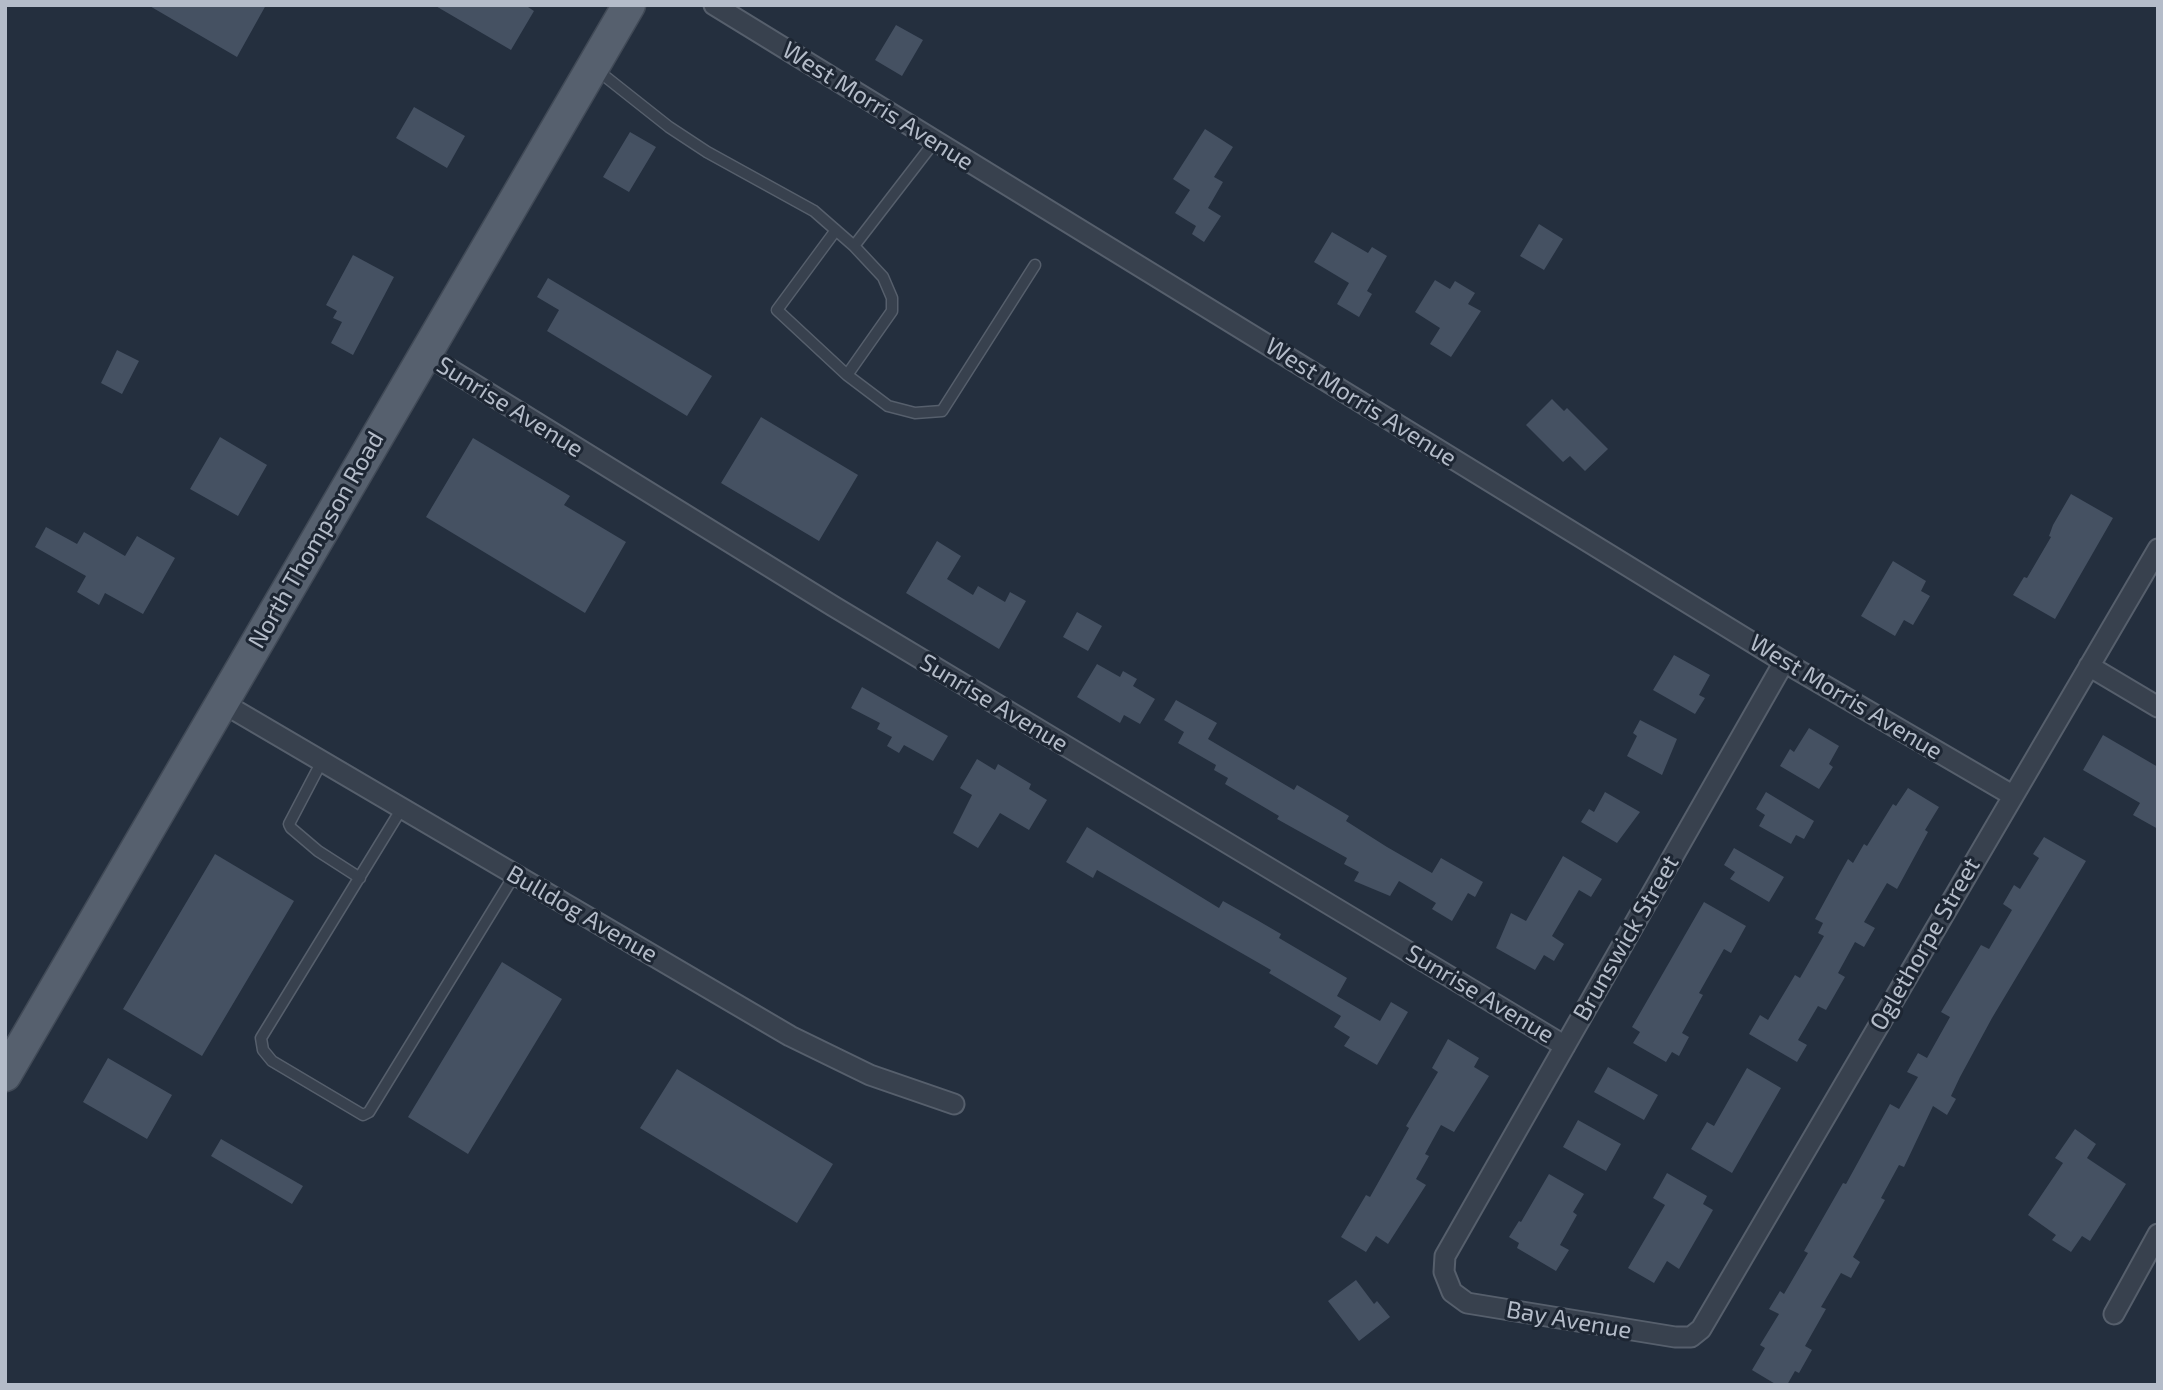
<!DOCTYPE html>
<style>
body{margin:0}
#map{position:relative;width:2163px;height:1390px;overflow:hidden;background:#242f3e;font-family:"Exo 2",sans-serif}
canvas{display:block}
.frame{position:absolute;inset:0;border:7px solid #b4bcc9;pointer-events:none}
</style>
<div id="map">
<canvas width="2163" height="1390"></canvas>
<div class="frame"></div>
</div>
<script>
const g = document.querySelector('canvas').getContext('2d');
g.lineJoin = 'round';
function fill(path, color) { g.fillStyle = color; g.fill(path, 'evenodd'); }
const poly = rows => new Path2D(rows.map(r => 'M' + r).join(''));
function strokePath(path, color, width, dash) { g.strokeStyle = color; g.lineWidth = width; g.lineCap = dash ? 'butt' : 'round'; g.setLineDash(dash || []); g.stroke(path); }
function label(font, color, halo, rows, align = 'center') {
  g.font = font + ' "Exo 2",sans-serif'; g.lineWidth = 6; g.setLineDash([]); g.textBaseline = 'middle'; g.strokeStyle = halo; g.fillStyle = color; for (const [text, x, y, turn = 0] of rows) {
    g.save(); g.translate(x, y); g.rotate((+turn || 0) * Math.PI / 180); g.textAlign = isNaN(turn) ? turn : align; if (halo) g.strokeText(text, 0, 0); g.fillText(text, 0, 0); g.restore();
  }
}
fill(poly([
 [148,5,266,5,237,57],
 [434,5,525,5,534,11,511,50],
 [896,25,923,40,902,76,875,60],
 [414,107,465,136,447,168,396,138],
 [1205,129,1233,147,1214,177,1223,182,1208,208,1221,216,1204,242,1192,234,1196,226,1175,213,1190,190,1173,179],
 [630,132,656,147,629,192,603,177],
 [1539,224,1563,239,1544,270,1520,256],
 [1332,232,1368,253,1372,247,1387,256,1367,291,1372,294,1359,317,1337,304,1349,283,1314,262],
 [353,255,394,277,353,355,331,343,342,322,333,318,337,311,326,305],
 [548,278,712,376,687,416,547,331,559,310,537,297],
 [1435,280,1450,289,1455,281,1475,293,1468,304,1481,311,1451,357,1430,344,1440,328,1415,312],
 [117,350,139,361,122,394,101,383],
 [1552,399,1564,411,1567,408,1608,449,1585,471,1570,456,1563,462,1526,425],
 [761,417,858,475,819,541,721,483],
 [220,437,267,465,238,516,190,489],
 [473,438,570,496,564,505,626,542,585,613,426,517],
 [2071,494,2113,518,2055,619,2013,595,2024,577,2027,578,2051,537,2049,536,2053,525],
 [46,527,77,544,84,532,125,556,137,536,175,558,143,614,105,593,99,605,77,592,86,576,35,547],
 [937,541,961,556,947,579,973,595,978,586,1005,602,1010,592,1026,601,999,649,906,593],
 [1893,561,1926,581,1921,591,1930,596,1913,625,1904,620,1895,636,1861,616],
 [1077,612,1102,626,1088,651,1063,637],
 [1674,655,1710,675,1699,695,1705,698,1695,714,1653,690],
 [1097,664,1120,677,1123,671,1137,679,1133,686,1155,699,1140,724,1124,715,1120,723,1077,697],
 [862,687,948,736,933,761,904,745,899,753,887,746,892,737,877,729,880,723,851,708],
 [1176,700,1217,723,1208,739,1294,790,1297,785,1349,816,1346,821,1387,847,1432,873,1441,858,1483,882,1475,897,1468,893,1452,921,1432,909,1436,903,1399,881,1390,896,1354,881,1359,872,1344,864,1347,858,1277,819,1279,816,1225,784,1228,778,1214,770,1216,765,1178,743,1184,732,1164,720],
 [1640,720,1677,739,1662,775,1627,756,1637,736,1633,733],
 [1809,728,1839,746,1829,764,1833,767,1819,789,1780,766,1790,749,1794,752],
 [2103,735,2158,767,2158,829,2133,815,2140,803,2083,770],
 [977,759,995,770,998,764,1031,784,1029,789,1047,800,1029,830,1000,813,978,848,953,833,972,795,960,788],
 [1908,788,1939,807,1925,830,1928,832,1897,889,1887,883,1864,922,1875,928,1864,947,1855,942,1838,973,1845,977,1826,1010,1818,1006,1798,1040,1807,1045,1797,1062,1749,1034,1760,1015,1768,1020,1795,975,1800,978,1824,936,1818,933,1823,923,1815,919,1839,875,1848,859,1853,863,1864,844,1867,846,1893,804,1896,806],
 [1605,792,1640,812,1617,843,1581,822,1589,809,1594,812],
 [1766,792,1814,821,1804,839,1796,835,1791,844,1759,826,1765,815,1756,809],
 [1087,827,1219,908,1223,901,1257,920,1281,934,1279,938,1347,978,1337,996,1380,1021,1391,1002,1408,1012,1377,1065,1344,1046,1350,1037,1334,1027,1341,1016,1269,973,1271,970,1097,870,1093,878,1066,862],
 [2044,837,2086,861,1992,1018,1960,1077,1951,1096,1956,1099,1947,1115,1933,1106,1904,1167,1899,1165,1881,1198,1885,1200,1853,1257,1860,1262,1851,1278,1841,1273,1821,1307,1826,1309,1805,1346,1812,1350,1799,1373,1795,1371,1787,1385,1777,1385,1752,1370,1765,1348,1760,1345,1779,1314,1769,1309,1780,1291,1784,1294,1808,1253,1804,1251,1843,1183,1846,1184,1890,1104,1899,1109,1918,1077,1907,1072,1918,1053,1927,1058,1950,1017,1941,1012,1981,945,1989,949,2012,910,2003,904,2014,885,2020,889,2039,858,2033,854],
 [1734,848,1784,877,1769,902,1730,879,1735,872,1724,865],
 [215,854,294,901,202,1056,123,1009],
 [1563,856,1602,879,1591,897,1579,890,1552,936,1564,944,1554,961,1544,955,1535,970,1496,948,1511,913,1526,921],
 [1704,902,1746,926,1731,953,1724,949,1699,993,1703,995,1682,1033,1689,1037,1679,1056,1672,1052,1666,1062,1633,1043,1640,1032,1632,1027],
 [502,962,562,999,468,1154,408,1117],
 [1448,1039,1479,1058,1474,1067,1489,1076,1454,1132,1441,1125,1425,1154,1429,1156,1416,1179,1426,1185,1388,1244,1376,1236,1366,1252,1341,1237,1366,1195,1370,1197,1409,1128,1406,1126,1438,1072,1432,1068],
 [108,1058,172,1095,147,1139,83,1102],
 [1608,1067,1658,1095,1644,1120,1594,1092],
 [1747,1068,1781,1088,1732,1173,1691,1149,1707,1122,1714,1126],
 [677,1069,833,1164,797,1223,640,1128],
 [1578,1120,1621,1144,1606,1171,1563,1147],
 [2075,1129,2096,1144,2087,1158,2126,1184,2090,1241,2082,1236,2071,1252,2052,1240,2056,1235,2028,1215,2063,1163,2055,1158],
 [221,1139,303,1186,292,1204,211,1156],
 [1667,1173,1707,1196,1703,1204,1713,1210,1679,1269,1667,1261,1654,1283,1628,1268,1665,1205,1653,1198],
 [1549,1174,1584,1194,1573,1212,1577,1215,1560,1245,1569,1250,1556,1271,1517,1248,1519,1243,1509,1237,1519,1221,1521,1222],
 [1356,1280,1374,1304,1377,1301,1390,1317,1359,1341,1328,1301]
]), '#455162');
const lane = poly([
 [597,70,669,127,707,152,814,211,854,246,883,277,892,298,892,311,847,375,888,406,915,413,942,411,1035,265],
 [836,230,777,310,847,375],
 [854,246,935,141],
 [322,761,289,824,291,828,318,851,360,878],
 [402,808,261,1038,263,1050,272,1061,363,1115,369,1112,515,874]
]);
const street = poly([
 [714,5,1784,662,2012,795],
 [425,354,833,606,1565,1046],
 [1784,662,1445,1256,1444,1272,1452,1292,1467,1303,1675,1337,1691,1337,1701,1329,2158,549],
 [2089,666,2158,707],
 [221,702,790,1036,870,1075,954,1104],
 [2114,1314,2158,1234]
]);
const primary = poly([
 [5,1075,629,5]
]);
strokePath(lane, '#565f6c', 13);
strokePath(street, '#565f6c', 23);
strokePath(primary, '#414a57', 35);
strokePath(lane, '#38414e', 10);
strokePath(street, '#38414e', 19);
strokePath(primary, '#56606e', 32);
label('24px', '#b4bcc9', '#1d2633', [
 ["West Morris Avenue",878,106,32],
 ["West Morris Avenue",1361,402,32],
 ["Sunrise Avenue",510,407,32],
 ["North Thompson Road",316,540,-60],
 ["West Morris Avenue",1846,697,31],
 ["Sunrise Avenue",994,703,31],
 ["Bulldog Avenue",582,914,30],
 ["Brunswick Street",1626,938,-60],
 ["Oglethorpe Street",1925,944,-60],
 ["Sunrise Avenue",1480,994,31],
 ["Bay Avenue",1569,1320,10]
]);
</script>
